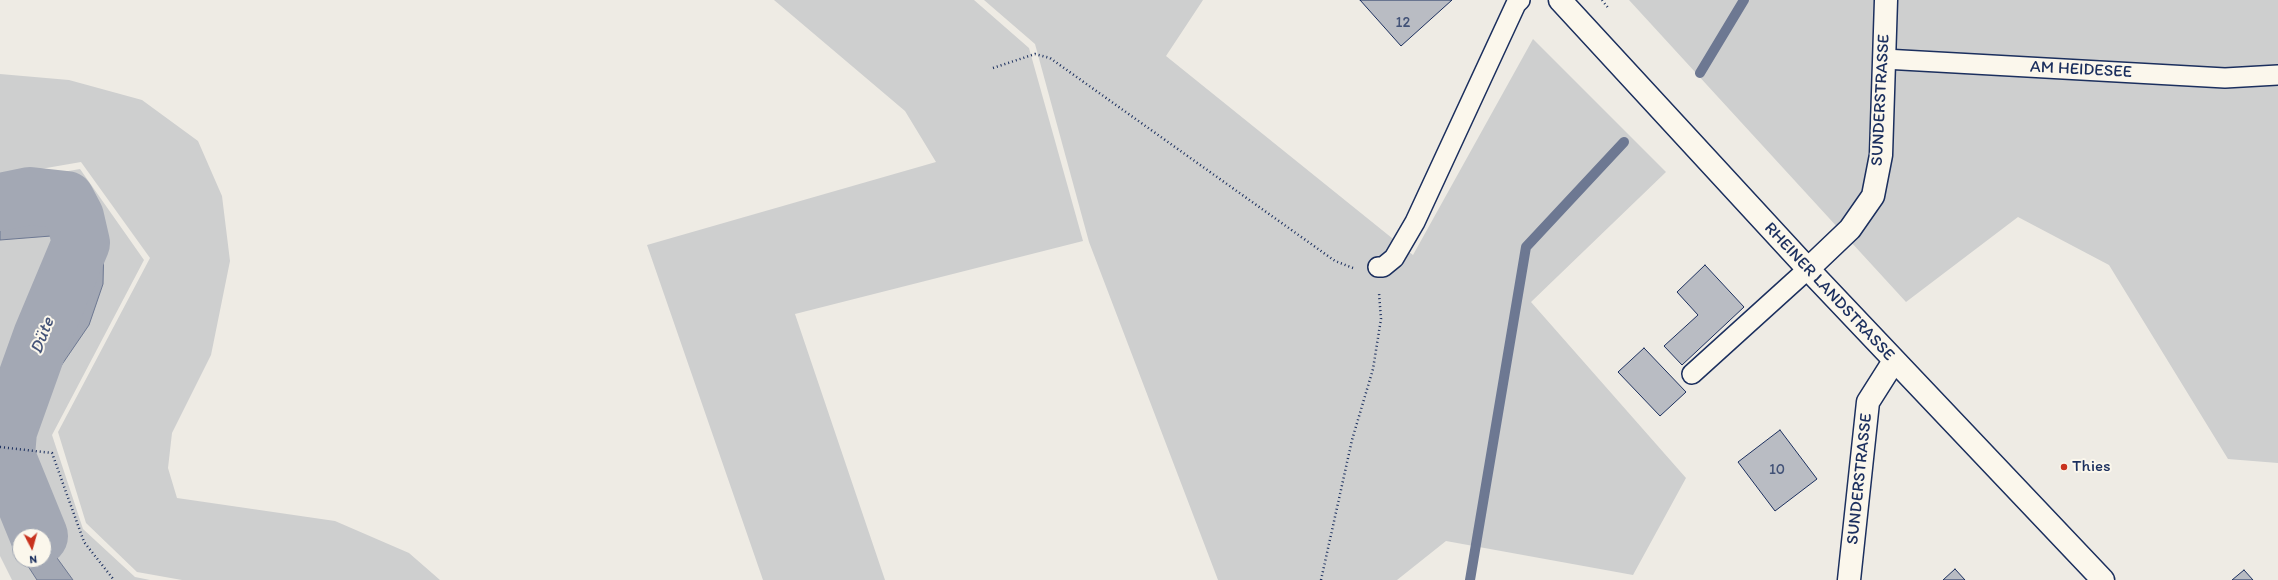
<!DOCTYPE html>
<meta charset="utf-8">
<style>
body{margin:0}
#map{position:relative;width:2278px;height:580px;overflow:hidden;background:#eeebe4;font-family:Itim,sans-serif}
canvas{display:block}
.north{position:absolute;left:12px;top:528px;width:40px;height:40px;box-sizing:border-box;background:#fbf7ec;border:1px solid #a1a7b3;border-radius:50%;rotate:174deg;font-size:11px;font-weight:700;line-height:16px;text-align:center;color:#1b2f5e}
.north::after{content:'';display:block;margin:auto;width:14px;height:18px;background:#c8321e;clip-path:polygon(50% 0,100% 100%,50% 72%,0 100%)}
</style>
<div id="map">
<canvas width="2278" height="580"></canvas>
<div class="north">N</div>
</div>
<script>
const g = document.querySelector('canvas').getContext('2d');
g.lineJoin = 'round';
function fill(path, color) { g.fillStyle = color; g.fill(path, 'evenodd'); }
const poly = rows => new Path2D(rows.map(r => 'M' + r).join(''));
function strokePath(path, color, width, dash) { g.strokeStyle = color; g.lineWidth = width; g.lineCap = dash ? 'butt' : 'round'; g.setLineDash(dash || []); g.stroke(path); }
function label(font, color, halo, rows, align = 'center') {
  g.font = font + ' Itim,sans-serif'; g.lineWidth = 4; g.setLineDash([]); g.textBaseline = 'middle'; g.strokeStyle = halo; g.fillStyle = color; for (const [text, x, y, turn = 0] of rows) {
    g.save(); g.translate(x, y); g.rotate((+turn || 0) * Math.PI / 180); g.textAlign = isNaN(turn) ? turn : align; if (halo) g.strokeText(text, 0, 0); g.fillText(text, 0, 0); g.restore();
  }
}
fill(poly([
 [774,0,974,0,1029,48,1083,241,795,314,885,580,763,580,647,245,936,162,905,111],
 [984,0,1203,0,1166,56,1413,255,1533,39,1666,172,1531,302,1686,478,1633,575,1446,541,1397,580,1218,580,1089,242,1035,44],
 [1629,0,2278,0,2278,463,2228,459,2109,265,2018,217,1906,302],
 [0,74,69,80,142,100,198,141,222,196,230,261,211,355,172,433,168,468,177,498,335,521,409,553,440,580,182,580,137,572,86,523,58,432,150,258,81,162,0,176],
 [80,169,144,260,52,435,83,529,135,577,150,580,12,580,0,556,0,183],
 [20,536,44,536,44,560,20,560]
]), '#cecfcf');
const water = poly([
 [57,208,82,210,104,240,103,284,89,325,50,382,23,406,28,427,25,467,42,536,20,536,20,553,7,512,0,471,1,391,25,365,55,323,68,299,75,274,75,246,51,236,0,240,0,211,57,208],
 [44,540,73,580,37,580,24,560,44,560,44,540]
]);
fill(water, '#a3a8b4');
strokePath(water, '#6d7892', 1);
strokePath(poly([
 [1700,73,1744,0],
 [1470,580,1526,247,1624,142]
]), '#6d7892', 10);
strokePath(poly([
 [0,202,30,196,66,200,75,217,81,243,42,336,8,431,6,455,39,536]
]), '#a3a8b4', 58);
const building = poly([
 [1360,0,1452,0,1401,46,1360,0],
 [1705,265,1744,307,1682,365,1664,346,1698,315,1677,292,1705,265],
 [1644,348,1686,392,1660,416,1618,372,1644,348],
 [1780,430,1817,479,1775,511,1738,462,1780,430],
 [1955,569,1965,580,1943,580,1955,569],
 [2244,570,2253,580,2232,580,2244,570]
]);
fill(building, '#b9bcc3');
strokePath(building, '#1b2f5e', 1);
const service = poly([
 [1884,59,2225,78,2278,75],
 [1378,267,1383,267,1394,258,1415,222,1516,4,1520,0],
 [1692,374,1808,269]
]);
const minor = poly([
 [1808,269,1850,229,1873,196,1881,155,1886,0],
 [1849,580,1868,402,1894,361]
]);
const secondary = poly([
 [1560,0,1808,269,2103,580]
]);
strokePath(service, '#1b2f5e', 22);
strokePath(minor, '#1b2f5e', 25);
strokePath(secondary, '#1b2f5e', 25);
strokePath(poly([
 [1602,0,1609,9],
 [993,68,1035,54,1050,58,1335,261,1353,268],
 [0,447,52,453,84,542,114,580],
 [1321,580,1352,440,1373,369,1381,319,1379,293]
]), '#1b2f5e', 2.5, [1, 3]);
strokePath(service, '#fbf7ec', 19);
strokePath(minor, '#fbf7ec', 22);
strokePath(secondary, '#fbf7ec', 22);
for (const [x, y, r, color] of [
 [2064,467,4,"#c8321e"]
]) { const dot = new Path2D(); dot.arc(x, y, r, 0, 2 * Math.PI); g.fillStyle = color; g.fill(dot); strokePath(dot, '#fbf7ec', 1.5); }
label('15px', '#425277', null, [
 ["12",1403,23],
 ["10",1777,470]
]);
label('17px', '#1b2f5e', '#fbf7ec', [
 ["AM HEIDESEE",2081,70,3],
 ["SUNDERSTRASSE",1881,100,-87],
 ["RHEINER LANDSTRASSE",1829,292,47],
 ["SUNDERSTRASSE",1860,479,-84]
]);
label('17px', '#1b2f5e', '#fbf7ec', [
 ["Thies",2072,467]
], 'left');
label('italic 18px', '#445378', '#fbf7ec', [
 ["Düte",43,336,-69]
]);
</script>
